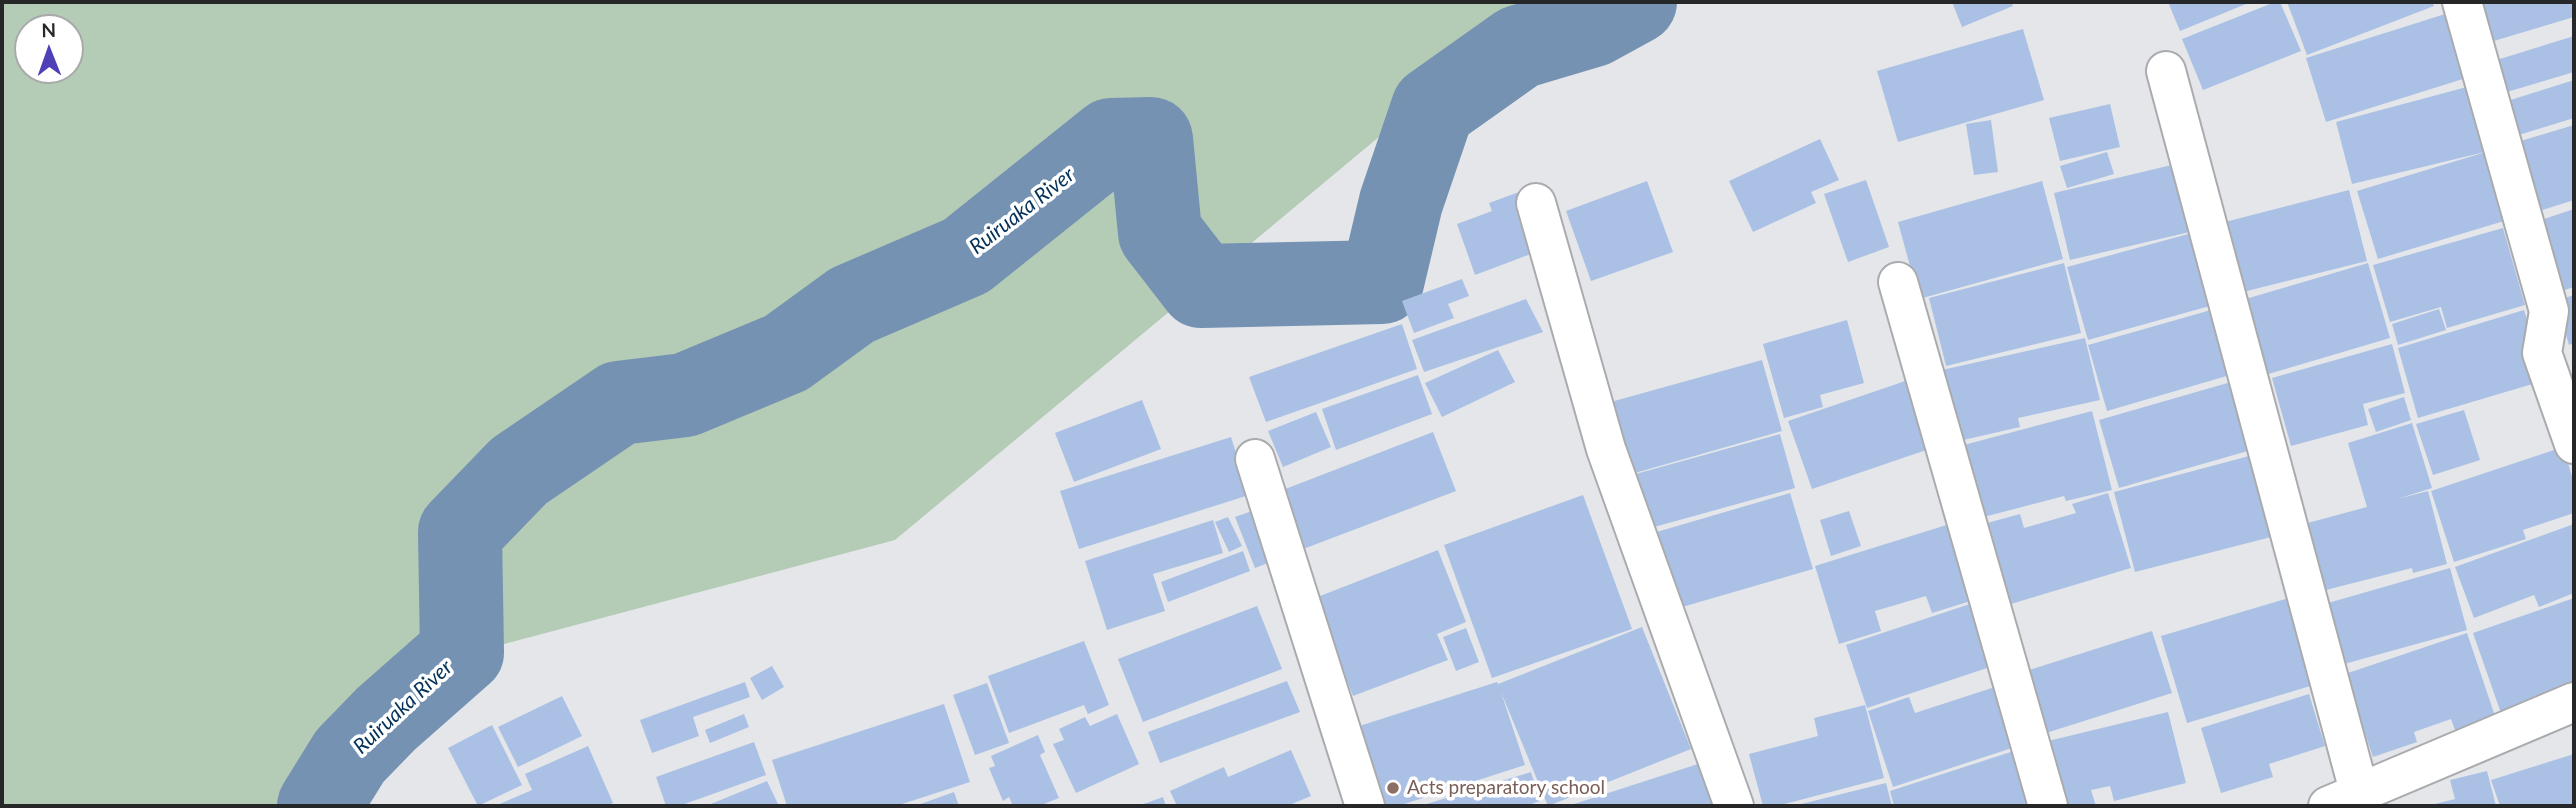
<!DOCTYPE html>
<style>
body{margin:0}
#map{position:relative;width:2576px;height:808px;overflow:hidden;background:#e4e6e9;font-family:Lato,sans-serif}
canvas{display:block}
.frame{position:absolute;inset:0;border:4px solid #262728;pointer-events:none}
.north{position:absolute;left:14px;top:14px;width:70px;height:70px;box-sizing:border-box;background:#fff;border:2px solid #a8a9a9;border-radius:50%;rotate:359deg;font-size:19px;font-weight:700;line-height:28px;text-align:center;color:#262728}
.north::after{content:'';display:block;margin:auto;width:24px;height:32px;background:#5040b7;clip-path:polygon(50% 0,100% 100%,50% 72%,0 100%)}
</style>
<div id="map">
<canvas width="2576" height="808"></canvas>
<div class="frame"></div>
<div class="north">N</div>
</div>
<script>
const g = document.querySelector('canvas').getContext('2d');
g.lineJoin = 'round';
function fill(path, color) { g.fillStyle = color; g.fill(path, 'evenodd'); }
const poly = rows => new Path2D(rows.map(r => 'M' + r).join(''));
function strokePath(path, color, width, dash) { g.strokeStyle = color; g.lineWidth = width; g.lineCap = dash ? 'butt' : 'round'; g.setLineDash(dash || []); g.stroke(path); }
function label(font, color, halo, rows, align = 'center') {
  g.font = font + ' Lato,sans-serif'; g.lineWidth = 7; g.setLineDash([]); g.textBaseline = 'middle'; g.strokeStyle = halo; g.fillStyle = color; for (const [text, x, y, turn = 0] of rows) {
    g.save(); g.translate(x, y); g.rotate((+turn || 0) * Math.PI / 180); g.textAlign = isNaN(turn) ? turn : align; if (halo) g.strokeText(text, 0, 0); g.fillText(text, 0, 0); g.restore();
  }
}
fill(poly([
 [2,2,1541,2,895,540,384,676,289,806,2,806],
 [28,28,70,28,70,70,28,70]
]), '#b4ccb6');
strokePath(poly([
 [319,806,350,756,386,719,462,652,460,532,519,471,619,403,685,395,786,353,852,305,966,256,1111,140,1151,139,1160,233,1201,286,1382,282,1401,202,1433,108,1519,47,1593,25,1635,2]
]), '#7592b2', 84);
fill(poly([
 [1952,2,2011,2,2013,6,1962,27],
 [2168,2,2251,2,2180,31],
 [2275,2,2280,2,2301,51,2203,90,2182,39],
 [2287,2,2432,2,2434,6,2307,55],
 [2474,2,2574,2,2574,17,2487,43],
 [2445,14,2466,78,2326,122,2306,58],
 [2023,29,2044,100,1898,142,1877,71],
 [2574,36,2574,72,2497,95,2487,63],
 [2574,80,2574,118,2512,137,2501,103],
 [2478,84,2514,218,2378,259,2357,191,2489,151,2352,184,2336,122],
 [2110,104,2120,147,2060,161,2049,118],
 [1991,120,1998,172,1974,175,1966,124],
 [2574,125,2574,200,2536,212,2514,143],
 [1820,139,1839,180,1811,192,1816,203,1753,232,1729,181],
 [2107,152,2114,174,2067,188,2060,166],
 [2180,163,2194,231,2070,260,2054,193],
 [1866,180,1889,247,1848,262,1824,194],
 [1647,181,1673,252,1591,281,1566,211],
 [2042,181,2063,259,1919,299,1898,222],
 [2349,190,2367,261,2243,292,2225,222],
 [1522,191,1544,249,1475,275,1457,224,1492,211,1489,203],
 [2574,209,2574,287,2555,293,2532,223],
 [2503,228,2525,305,2447,328,2441,307,2390,322,2373,265],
 [2203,230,2224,302,2088,340,2067,267],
 [2064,263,2081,333,1946,366,1929,298],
 [2368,263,2390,338,2255,378,2232,303],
 [1462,279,1469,296,1448,304,1454,318,1414,333,1402,301],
 [2574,295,2574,343,2569,345,2556,301],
 [1526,299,1543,332,1424,372,1412,340],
 [2218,308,2237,373,2107,411,2088,345],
 [2439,309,2446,330,2398,345,2392,324],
 [2524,310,2546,380,2418,418,2398,348],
 [1847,320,1864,383,1820,395,1823,407,1784,418,1763,344],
 [1402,324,1417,369,1266,422,1249,377],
 [2085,338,2100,400,2018,418,2020,427,1959,441,1942,370],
 [2392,344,2405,393,2363,404,2368,425,2291,446,2272,378],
 [1498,350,1515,382,1442,417,1425,383],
 [1762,360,1782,431,1628,475,1607,403],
 [1418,375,1432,414,1336,450,1322,409],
 [1914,378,1938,446,1812,489,1788,421],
 [2238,380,2258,448,2119,488,2099,420],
 [2404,397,2411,420,2376,432,2368,409],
 [1142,400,1161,449,1074,482,1055,433],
 [2464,410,2480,460,2433,475,2416,424],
 [2092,411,2112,490,2066,501,2064,496,1980,518,1960,446],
 [1316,412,1331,447,1283,467,1268,431],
 [2412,423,2432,488,2397,499,2428,491,2447,564,2413,573,2412,568,2322,591,2304,524,2367,507,2348,443],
 [1433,432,1456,491,1298,551,1275,493],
 [1780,434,1795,488,1647,529,1632,475],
 [1231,437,1249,495,1079,549,1060,491],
 [2563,447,2574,483,2574,513,2523,530,2526,539,2454,562,2431,491],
 [2253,455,2275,536,2135,572,2114,492],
 [1790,493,1813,569,1665,612,1643,536],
 [2108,493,2131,568,2004,606,1980,525,2020,514,2024,528,2076,513,2072,504],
 [1583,495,1632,629,1492,678,1444,545],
 [1263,507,1281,558,1255,568,1235,517],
 [1849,511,1861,546,1831,556,1820,520],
 [1228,517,1242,546,1229,552,1215,522],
 [1213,520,1223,553,1153,574,1165,611,1107,630,1085,561],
 [1953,523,1977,599,1932,613,1926,596,1875,611,1881,631,1839,644,1815,566],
 [2574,524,2574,593,2539,607,2534,595,2474,618,2455,567],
 [1438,550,1466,622,1437,634,1448,660,1353,696,1315,598],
 [1243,551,1250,571,1168,602,1161,582],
 [2450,568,2467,630,2344,664,2328,603],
 [2292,597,2317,684,2187,723,2161,636],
 [2574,598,2574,692,2502,716,2473,633],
 [1976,602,1996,665,1867,708,1846,645],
 [1257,606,1282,669,1143,722,1118,659],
 [1642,627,1691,749,1548,806,1501,692,1525,765,1398,806,1376,806,1350,729,1497,682,1498,684],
 [1466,628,1479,662,1456,671,1443,637],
 [2152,631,2172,693,2043,734,2023,672],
 [2467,633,2496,719,2456,733,2451,719,2414,732,2417,742,2373,757,2345,674],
 [1084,641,1109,705,1088,714,1084,705,1009,733,988,676],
 [772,666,784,687,762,700,750,678],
 [1287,681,1300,712,1160,763,1148,732],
 [745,682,750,697,693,717,699,736,652,753,640,720],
 [987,683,1009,743,975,755,953,695],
 [1998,686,2018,746,1893,787,1868,711,1909,697,1915,713],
 [2309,694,2325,746,2269,764,2273,777,2221,793,2201,728],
 [562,696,582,736,518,767,498,727],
 [944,704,970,782,896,806,787,806,772,760],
 [1865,705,1884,778,1777,806,1763,806,1749,754,1818,736,1814,718],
 [2168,712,2186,783,2114,801,2110,786,2091,790,2096,806,2060,806,2044,742],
 [744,714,749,727,710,743,705,730],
 [1117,714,1139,764,1076,793,1053,744,1064,740,1059,729,1085,717,1090,726],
 [492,725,522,785,478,806,448,748],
 [1038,735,1045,752,1040,755,1059,798,1039,806,1013,806,1009,797,1003,801,989,768,995,766,991,756],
 [754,742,766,775,679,806,666,806,656,777],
 [588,746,613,803,605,806,495,806,532,790,525,774],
 [2020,749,2038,806,1894,806,1890,791],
 [1291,750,1311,796,1287,806,1177,806,1170,791,1224,767,1228,777],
 [2574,754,2574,806,2500,806,2491,780],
 [1701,763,1715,806,1568,806],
 [2487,771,2496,806,2427,806,2455,799,2450,780],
 [1531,772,1540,801,1526,806,1420,806],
 [767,781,779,806,706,806],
 [1886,783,1892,806,1797,806,1797,805],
 [954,792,959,806,915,806],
 [1163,797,1166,806,1138,806]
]), '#aac1e5');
const minor = poly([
 [2462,2,2549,311,2542,353,2574,444],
 [2166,71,2363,806],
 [1536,203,1606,449,1734,806],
 [1898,282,2048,806],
 [1255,459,1365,806],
 [2328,806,2574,702]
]);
strokePath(minor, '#a9abae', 42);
strokePath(minor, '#fff', 38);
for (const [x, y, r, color] of [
 [1393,788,7,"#8d6e63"]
]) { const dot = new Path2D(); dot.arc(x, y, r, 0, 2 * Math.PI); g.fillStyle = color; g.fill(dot); strokePath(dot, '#fff', 2.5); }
label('19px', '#785e54', '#fff', [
 ["Acts preparatory school",1407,788]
], 'left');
label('italic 21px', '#03315a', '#fff', [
 ["Ruiruaka River",1022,211,-38],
 ["Ruiruaka River",403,707,-43]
]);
</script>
